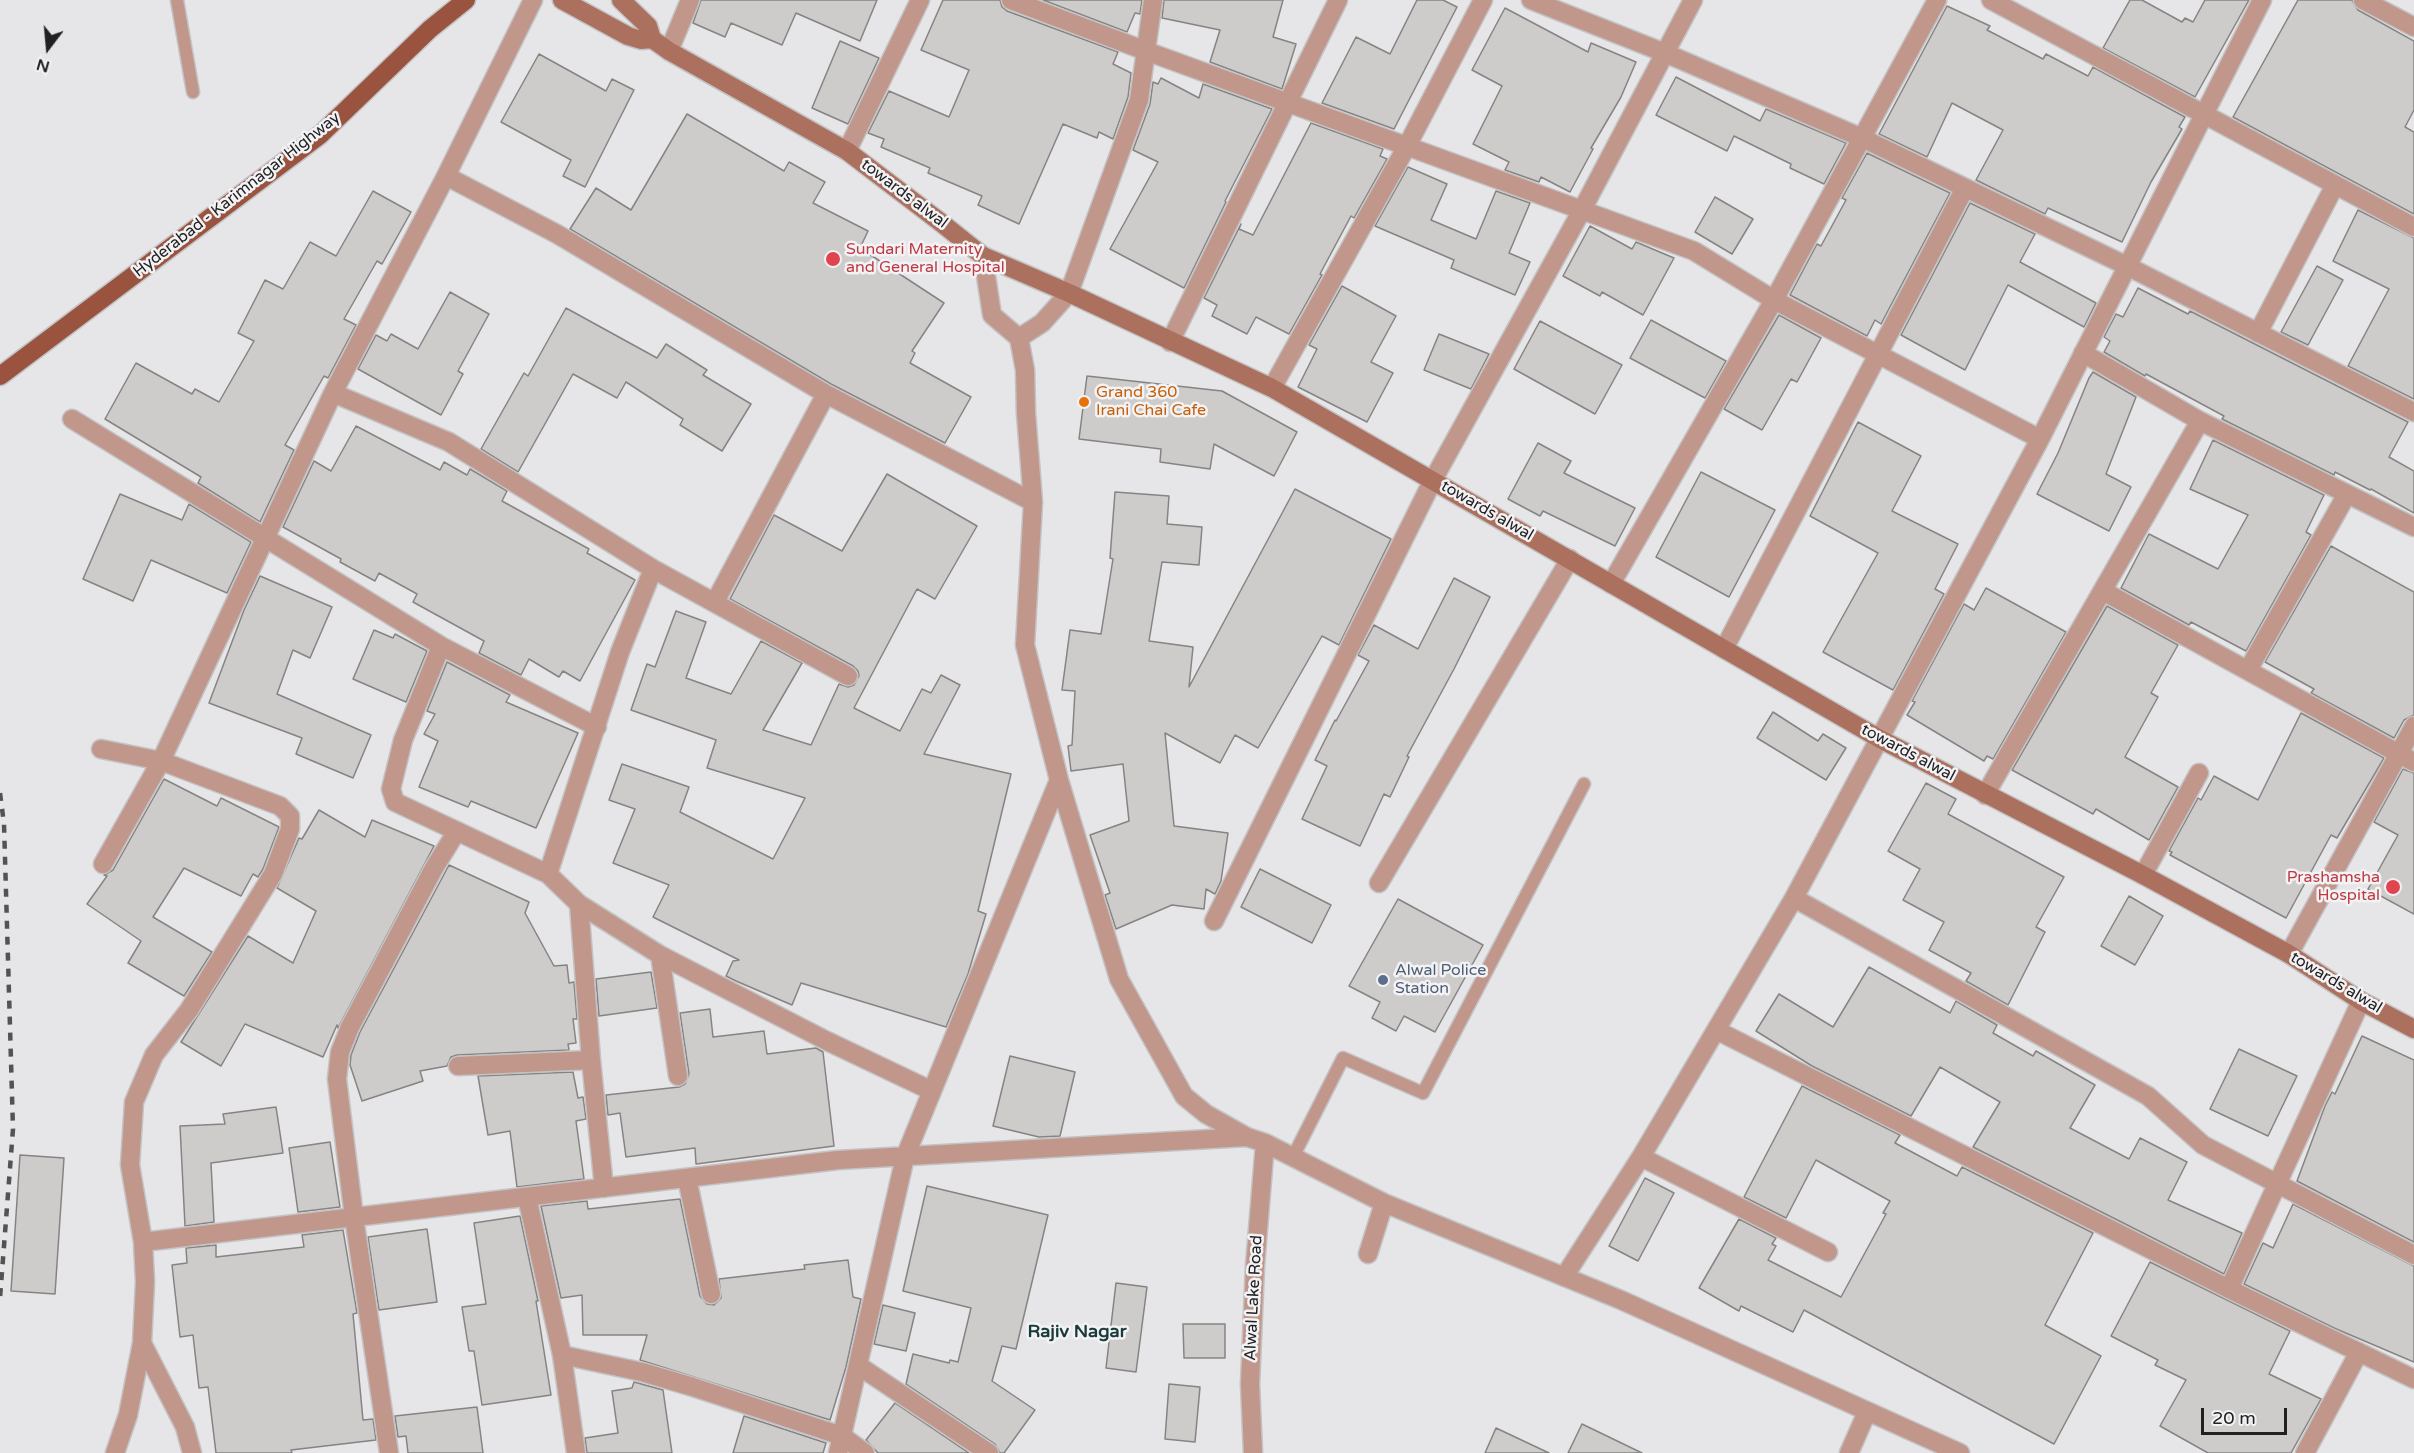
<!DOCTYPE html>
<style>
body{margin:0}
#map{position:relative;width:2414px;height:1453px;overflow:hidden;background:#e6e6e9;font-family:"Varela Round",sans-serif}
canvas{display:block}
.north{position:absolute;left:18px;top:18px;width:60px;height:60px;-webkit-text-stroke:4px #f3f3f6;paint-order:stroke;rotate:196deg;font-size:16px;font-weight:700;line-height:24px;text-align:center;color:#212122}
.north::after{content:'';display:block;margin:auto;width:21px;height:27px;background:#212122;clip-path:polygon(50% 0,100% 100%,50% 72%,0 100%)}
.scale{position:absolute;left:2201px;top:1408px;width:86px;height:27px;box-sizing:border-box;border:3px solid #212122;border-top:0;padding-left:8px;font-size:18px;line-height:21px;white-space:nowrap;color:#212122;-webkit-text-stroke:4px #f3f3f6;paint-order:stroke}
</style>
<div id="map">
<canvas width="2414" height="1453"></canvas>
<div class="north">N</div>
<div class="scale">20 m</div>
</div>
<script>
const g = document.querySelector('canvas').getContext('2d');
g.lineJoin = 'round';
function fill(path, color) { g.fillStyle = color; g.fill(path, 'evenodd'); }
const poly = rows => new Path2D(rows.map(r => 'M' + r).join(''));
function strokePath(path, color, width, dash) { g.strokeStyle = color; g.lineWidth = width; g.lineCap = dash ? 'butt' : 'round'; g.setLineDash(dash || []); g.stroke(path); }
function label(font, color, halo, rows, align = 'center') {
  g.font = font + ' "Varela Round",sans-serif'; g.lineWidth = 5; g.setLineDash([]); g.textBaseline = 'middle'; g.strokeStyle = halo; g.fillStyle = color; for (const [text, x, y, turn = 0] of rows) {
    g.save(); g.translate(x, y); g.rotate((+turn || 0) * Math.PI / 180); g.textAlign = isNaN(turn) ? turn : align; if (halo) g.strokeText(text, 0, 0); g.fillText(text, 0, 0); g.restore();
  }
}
const building = poly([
 [701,0,877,0,860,41,796,13,782,45,731,23,725,37,693,23,701,0],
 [943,0,1000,0,1002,7,1007,11,1118,52,1113,64,1131,73,1128,97,1113,139,1099,132,1097,138,1063,124,1019,224,978,205,982,196,928,173,930,168,881,147,884,139,868,133,889,91,949,117,969,70,921,50,943,0],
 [1043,0,1142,0,1140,14,1135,13,1127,32,1043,0],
 [1164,0,1283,0,1273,37,1296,44,1282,89,1210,62,1220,30,1162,18,1164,0],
 [1417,0,1443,0,1457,7,1394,129,1322,103,1356,37,1390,54,1417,0],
 [2130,0,2142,0,2182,22,2185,18,2193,22,2205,0,2249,0,2195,97,2103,48,2130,0],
 [2298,0,2352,0,2358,10,2414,41,2414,110,2405,127,2414,132,2414,214,2233,117,2298,0],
 [1947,6,1990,26,1987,30,2043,59,2046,54,2088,76,2093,67,2185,117,2179,127,2182,129,2151,182,2122,242,2048,208,2045,214,1976,180,2003,130,1952,103,1927,157,1879,134,1947,6],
 [1505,8,1588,52,1591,43,1636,62,1621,97,1591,148,1593,149,1570,192,1541,177,1539,182,1505,170,1509,162,1473,144,1502,86,1472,70,1505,8],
 [840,41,879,58,848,124,812,108,840,41],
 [539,54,606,91,612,79,634,90,585,187,563,176,571,160,501,122,539,54],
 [1676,77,1760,121,1766,109,1846,143,1824,184,1790,168,1791,164,1734,136,1727,151,1656,115,1676,77],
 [1161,78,1199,98,1203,84,1272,109,1225,201,1226,202,1184,288,1110,249,1158,162,1133,150,1150,104,1153,82,1158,84,1161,78],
 [687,114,784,171,789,162,825,182,813,203,868,231,860,248,944,303,912,351,915,353,910,363,971,397,945,443,831,384,570,229,596,188,631,210,687,114],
 [1311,123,1383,149,1380,156,1387,159,1354,218,1351,216,1320,274,1322,275,1289,334,1256,317,1247,334,1212,316,1217,305,1204,298,1241,224,1239,229,1253,235,1311,123],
 [1867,153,1950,193,1881,324,1875,320,1867,336,1790,295,1817,244,1821,246,1846,200,1842,198,1867,153],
 [1408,167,1447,184,1431,220,1476,239,1496,191,1530,203,1509,253,1530,262,1515,295,1451,268,1454,260,1375,226,1408,167],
 [373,191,411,212,382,264,377,261,344,319,356,325,328,378,324,376,285,445,294,450,260,522,198,483,201,477,105,419,136,363,192,394,195,389,219,402,254,341,238,333,265,280,283,289,310,242,336,256,373,191],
 [1715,197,1753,219,1732,254,1695,232,1715,197],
 [1970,203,2035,234,2020,262,2096,303,2084,327,2008,285,1965,370,1901,335,1970,203],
 [2358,210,2414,238,2414,399,2348,366,2389,289,2333,261,2358,210],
 [1590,226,1632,249,1636,242,1674,258,1643,315,1602,292,1600,296,1563,276,1590,226],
 [2317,266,2343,280,2308,345,2281,332,2317,266],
 [1342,286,1396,316,1371,362,1393,373,1367,422,1298,387,1317,349,1309,345,1342,286],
 [2138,288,2188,314,2190,311,2408,422,2389,457,2414,471,2414,513,2371,489,2370,490,2335,472,2334,475,2222,419,2224,416,2146,374,2145,376,2104,352,2110,341,2104,337,2116,314,2123,317,2138,288],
 [450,292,489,314,458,371,463,374,441,415,358,369,376,335,387,341,391,334,418,349,450,292],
 [566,308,657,358,666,344,707,370,703,375,751,404,722,451,680,425,683,419,626,382,617,398,573,374,518,472,481,449,524,373,528,376,566,308],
 [1779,315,1821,338,1797,382,1791,379,1762,430,1724,409,1779,315],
 [1651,320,1726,361,1705,398,1630,358,1651,320],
 [1540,321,1622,365,1595,414,1514,369,1540,321],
 [1439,334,1489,354,1471,389,1424,370,1439,334],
 [2093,372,2136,397,2106,474,2131,487,2109,531,2037,494,2058,453,2089,378,2093,372],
 [1087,376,1222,391,1297,432,1274,476,1214,444,1210,469,1160,462,1161,449,1079,439,1087,376],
 [1858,422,1921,456,1892,511,1958,544,1935,589,1944,594,1893,690,1823,652,1878,553,1810,516,1858,422],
 [356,426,440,470,444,462,467,475,470,469,507,491,502,501,589,549,587,553,635,580,580,681,563,671,559,677,529,659,521,675,479,653,484,641,413,602,417,594,379,573,375,581,340,562,341,559,283,527,314,461,331,471,356,426],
 [2213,440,2324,495,2306,532,2311,535,2246,651,2191,622,2189,625,2121,588,2149,534,2218,569,2248,515,2190,489,2213,440],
 [1538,443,1571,461,1564,473,1635,508,1615,546,1543,511,1540,516,1508,499,1538,443],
 [1701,472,1775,510,1729,597,1656,557,1701,472],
 [887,474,977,526,935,599,917,589,854,708,900,731,922,689,931,693,941,675,960,685,924,754,1011,774,978,911,986,914,968,974,946,1027,801,983,792,1005,736,981,726,976,733,961,739,960,653,917,669,885,613,863,635,809,609,800,622,764,689,787,680,812,773,859,805,798,707,768,716,740,631,710,647,664,655,667,676,611,706,622,686,678,731,694,761,641,802,663,763,730,811,745,839,684,848,687,854,685,859,676,858,671,853,666,730,599,774,515,842,551,887,474],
 [1295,489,1391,539,1339,645,1322,636,1258,748,1235,735,1220,763,1165,733,1174,826,1228,833,1221,881,1215,894,1206,889,1204,909,1172,905,1116,929,1105,895,1110,893,1090,835,1129,821,1123,764,1071,771,1068,746,1072,745,1075,691,1062,690,1070,630,1101,634,1113,559,1110,558,1115,492,1169,496,1167,524,1202,527,1199,565,1162,562,1149,641,1193,647,1189,687,1295,489],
 [120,494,182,520,189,504,251,542,227,593,151,560,133,601,83,579,120,494],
 [2331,546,2414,592,2414,715,2404,720,2394,738,2311,693,2314,689,2265,662,2331,546],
 [260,576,332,607,310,658,293,650,277,694,371,735,353,778,296,754,302,738,209,703,244,610,260,576],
 [1454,578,1490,597,1454,669,1407,756,1409,757,1390,797,1384,794,1360,846,1302,819,1327,766,1315,760,1335,720,1336,721,1369,661,1358,655,1374,625,1418,649,1454,578],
 [1986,588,2066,632,1993,759,1987,756,1984,761,1907,715,1915,702,1912,701,1964,604,1974,610,1986,588],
 [2107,606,2178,645,2151,693,2158,697,2125,757,2178,787,2149,840,2096,809,2093,814,2012,770,2107,606],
 [374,630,393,638,395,634,427,651,406,702,353,679,374,630],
 [447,662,510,695,506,702,578,733,536,828,471,801,468,807,419,787,438,741,424,734,435,714,427,711,447,662],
 [1773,712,1818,741,1823,734,1846,748,1826,780,1757,738,1773,712],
 [2301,713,2384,758,2337,838,2331,835,2286,918,2170,855,2172,852,2169,851,2198,798,2201,800,2214,776,2258,800,2301,713],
 [2403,769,2414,773,2414,914,2368,889,2398,835,2374,822,2403,769],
 [164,779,217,806,221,798,279,827,263,869,258,877,253,874,241,896,184,868,153,917,212,952,184,996,128,963,141,941,87,904,107,876,104,875,113,870,164,779],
 [1926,783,1956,799,1948,814,2064,877,2036,927,2045,932,2008,1005,1966,981,1971,973,1929,950,1944,922,1903,900,1920,869,1888,851,1926,783],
 [319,810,365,837,372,820,434,846,338,1028,337,1025,323,1057,245,1024,221,1066,181,1042,248,936,293,963,316,911,277,888,299,838,302,839,319,810],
 [449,865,529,902,525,913,554,966,567,965,569,983,574,982,577,1019,573,1019,576,1043,568,1044,569,1050,457,1055,451,1057,447,1066,420,1071,423,1081,362,1101,350,1065,351,1055,360,1032,449,865],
 [1260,869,1331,905,1312,943,1241,907,1260,869],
 [2129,896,2163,916,2135,965,2101,946,2129,896],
 [1398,899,1483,945,1435,1032,1404,1016,1396,1031,1372,1018,1380,1002,1349,986,1398,899],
 [1869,967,1950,1013,1956,1001,1997,1025,1993,1033,2033,1056,2036,1051,2095,1085,2070,1128,2129,1159,2140,1138,2187,1162,2168,1200,2242,1233,2224,1274,1973,1147,2000,1102,1940,1067,1911,1116,1812,1066,1756,1031,1779,994,1833,1027,1869,967],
 [651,972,657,1008,599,1016,596,979,651,972],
 [710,1009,713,1037,764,1031,767,1054,816,1048,823,1052,834,1146,696,1164,695,1148,626,1157,620,1113,608,1115,606,1095,679,1087,685,1084,689,1074,680,1013,710,1009],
 [2362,1036,2414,1060,2414,1242,2297,1181,2325,1106,2332,1092,2335,1094,2362,1036],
 [2239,1049,2297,1076,2268,1136,2210,1109,2239,1049],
 [1010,1056,1075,1072,1060,1136,1039,1137,993,1126,1010,1056],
 [573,1072,578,1098,583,1097,586,1119,576,1121,584,1179,517,1187,510,1131,488,1135,478,1076,573,1072],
 [1802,1086,1900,1135,1895,1143,1957,1176,1962,1167,2093,1233,2045,1325,2101,1356,2054,1444,1804,1310,1793,1332,1741,1306,1739,1311,1699,1288,1739,1219,1776,1238,1772,1244,1776,1246,1768,1260,1841,1297,1886,1214,1883,1213,1890,1201,1816,1160,1786,1218,1744,1197,1802,1086],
 [276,1107,283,1153,211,1163,214,1222,185,1226,180,1126,225,1124,223,1114,276,1107],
 [330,1142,340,1207,298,1212,289,1148,330,1142],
 [20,1155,64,1158,55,1294,11,1291,20,1155],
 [1645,1178,1674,1193,1638,1261,1609,1246,1645,1178],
 [927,1186,1048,1215,1016,1349,1002,1346,992,1381,1035,1410,1004,1453,1000,1453,995,1444,906,1384,913,1354,949,1363,950,1360,958,1362,971,1308,903,1291,927,1186],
 [680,1199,700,1296,707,1304,714,1305,721,1298,719,1279,805,1269,804,1265,848,1260,853,1297,861,1299,846,1367,830,1420,640,1360,647,1335,583,1335,582,1295,561,1298,541,1206,587,1201,588,1209,680,1199],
 [2293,1204,2414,1266,2414,1362,2334,1328,2244,1284,2263,1243,2273,1248,2293,1204],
 [520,1216,538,1301,536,1301,551,1395,482,1405,474,1351,469,1351,462,1307,486,1304,474,1223,520,1216],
 [427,1229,437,1302,379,1310,368,1237,427,1229],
 [343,1230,357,1313,353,1314,363,1420,373,1419,376,1440,291,1450,292,1453,216,1453,208,1387,199,1388,193,1335,180,1337,172,1265,187,1263,186,1248,216,1245,216,1257,304,1247,302,1235,343,1230],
 [2150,1262,2290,1331,2269,1374,2321,1399,2291,1453,2208,1453,2160,1426,2186,1380,2155,1365,2158,1360,2111,1336,2150,1262],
 [1116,1283,1147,1287,1136,1372,1106,1368,1116,1283],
 [883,1305,915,1313,906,1351,874,1344,883,1305],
 [1183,1324,1225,1324,1225,1358,1184,1358,1183,1324],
 [634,1382,663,1390,672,1453,587,1453,585,1438,618,1433,612,1391,632,1388,634,1382],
 [1169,1384,1200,1387,1195,1442,1165,1439,1169,1384],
 [895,1403,969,1453,878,1453,866,1440,895,1403],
 [477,1407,483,1453,408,1453,406,1436,398,1437,395,1416,477,1407],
 [744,1416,826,1443,823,1453,733,1453,744,1416],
 [1582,1424,1642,1453,1568,1453,1582,1424],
 [1496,1428,1549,1453,1485,1453,1496,1428]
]);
fill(building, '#ceccca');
strokePath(building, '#868482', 1.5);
const lane = poly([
 [177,0,193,92],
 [1293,1157,1343,1058,1423,1093,1584,784]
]);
const street = poly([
 [1011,0,1146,51,1694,251,1774,300,2040,439],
 [1531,0,1665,53,1862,138,2127,266,2414,412],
 [1991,0,2414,227],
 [2363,0,2414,27],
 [669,51,690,0],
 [847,151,920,0],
 [446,176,557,234,826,394,1033,502],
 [983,256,992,315,1019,338,1042,323,1069,293,1139,100,1153,0],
 [2258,333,2335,185],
 [1019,338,1025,370,1026,413,1033,502,1025,645,1059,780,1119,979,1184,1096,1206,1114,1247,1137,1265,1143,1384,1203,1621,1300,1960,1453],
 [1170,342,1338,0],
 [2083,353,2200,421,2414,527],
 [1272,388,1407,146,1483,0],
 [333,393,449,442,653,569,848,676],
 [72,419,441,646,597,727],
 [1611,584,1774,300,1937,0],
 [2103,591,2414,762],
 [715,602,826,394],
 [441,646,403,740,391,789,395,802,548,874],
 [1724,649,1965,188],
 [2248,670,2347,494],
 [101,749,161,761,280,806,290,816,290,829,273,874,189,1010,154,1055,134,1102,130,1165,143,1242,145,1282,142,1343,185,1427,192,1453],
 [1985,795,2200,421],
 [103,864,161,761,333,393,446,176,533,0],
 [2143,875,2199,773],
 [1379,883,1570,559],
 [1794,898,2148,1096,2203,1145,2414,1255],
 [579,904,660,955,827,1041,932,1091,905,1157,838,1453],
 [1214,921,1433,480,1582,210,1693,0],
 [2289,954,2414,726],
 [660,955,678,1076],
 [1716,1030,2229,1289,2414,1379],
 [458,1066,591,1060],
 [932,1091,1059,780],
 [1641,1157,1828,1252],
 [687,1178,711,1294],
 [604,1188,591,1060,579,904,548,874,620,652,653,569],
 [527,1197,562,1355,576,1453],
 [143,1242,838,1160,1246,1137],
 [1368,1254,1384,1203],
 [1564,1277,1641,1157,1794,898,2040,439,2262,0],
 [2229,1289,2361,1001],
 [562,1355,642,1372,693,1387,842,1436,865,1453],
 [859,1366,989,1453],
 [115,1453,128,1415,142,1343],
 [389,1453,354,1217,337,1079,340,1052,350,1027,434,868,457,831],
 [1253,1453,1250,1384,1255,1266,1265,1143],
 [1849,1453,1867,1412],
 [2305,1453,2359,1352]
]);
const secondary = poly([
 [562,0,628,36,641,40,652,39,669,51,847,151,939,221,983,256,1069,293,1272,388,1880,739,2143,875,2289,954,2361,1001,2414,1029],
 [621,0,648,26,652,39]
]);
const primary = poly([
 [0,376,320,135,430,29,466,0]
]);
strokePath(lane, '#c3c3c5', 15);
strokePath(street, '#c3c3c5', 21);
strokePath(secondary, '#c3c3c5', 21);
strokePath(primary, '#c3c3c5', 21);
strokePath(lane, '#c1978b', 12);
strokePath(street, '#c1978b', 18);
strokePath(secondary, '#ab705e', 18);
strokePath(primary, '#9a533e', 18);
strokePath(poly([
 [0,793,4,824,13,1129,0,1298]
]), '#535354', 4.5, [8, 8]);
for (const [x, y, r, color] of [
 [833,259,8,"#e0444e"],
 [1084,402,6,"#e8710a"],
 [2393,887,8,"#e0444e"],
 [1383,980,6,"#5c6f8a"]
]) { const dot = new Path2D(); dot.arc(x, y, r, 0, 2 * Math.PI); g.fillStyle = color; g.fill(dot); strokePath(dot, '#f3f3f6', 2); }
label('16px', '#212122', '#f3f3f6', [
 ["towards alwal",904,194,37],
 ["Hyderabad - Karimnagar Highway",237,195,-38],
 ["towards alwal",1487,511,30],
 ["towards alwal",1908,753,28],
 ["towards alwal",2336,983,31],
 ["Alwal Lake Road",1254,1298,-87]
]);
label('16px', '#be3a42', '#f3f3f6', [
 ["Sundari Maternity",846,250],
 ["and General Hospital",846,268],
 ["Prashamsha",2380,878,"right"],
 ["Hospital",2380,896,"right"]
], 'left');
label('16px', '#c56008', '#f3f3f6', [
 ["Grand 360",1096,393],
 ["Irani Chai Cafe",1096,411]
], 'left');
label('16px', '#4e5e75', '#f3f3f6', [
 ["Alwal Police",1395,971],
 ["Station",1395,989]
], 'left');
label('bold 18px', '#193c3a', '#f3f3f6', [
 ["Rajiv Nagar",1077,1332]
]);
</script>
